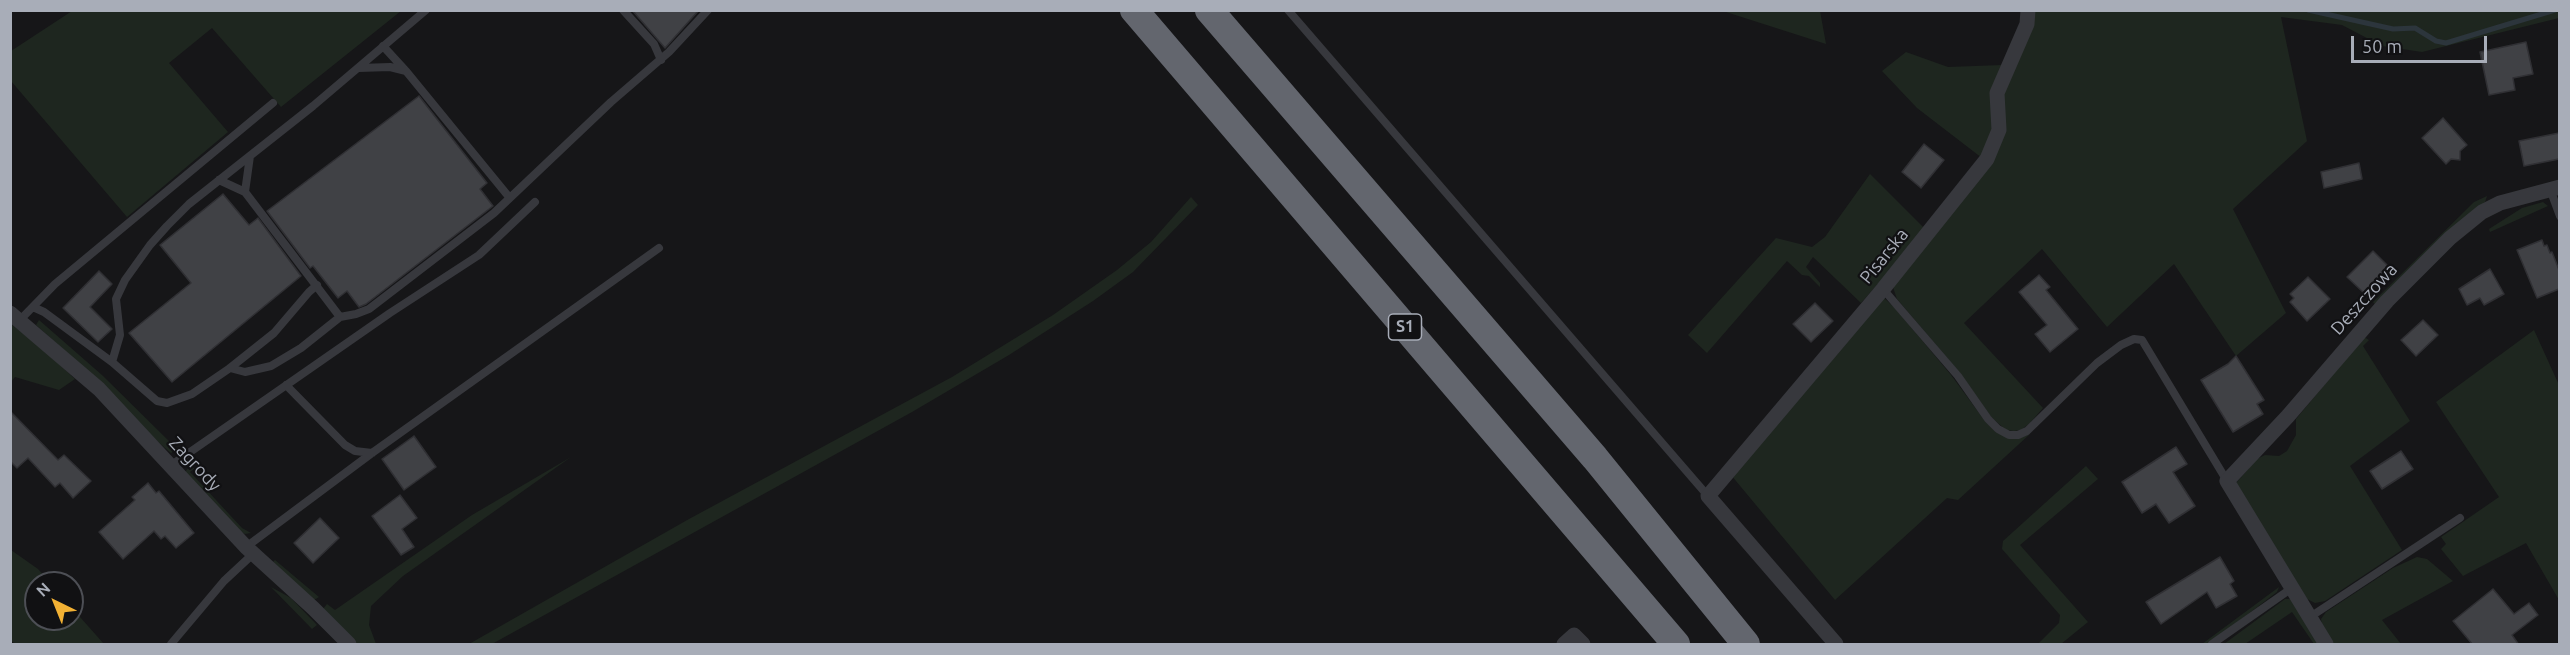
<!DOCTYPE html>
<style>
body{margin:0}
#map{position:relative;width:2570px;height:655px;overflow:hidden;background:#161618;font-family:Ubuntu,sans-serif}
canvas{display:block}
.frame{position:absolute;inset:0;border:12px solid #a8adb8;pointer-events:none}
.north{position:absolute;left:24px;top:571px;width:60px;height:60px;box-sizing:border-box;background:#111113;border:2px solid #4d4f55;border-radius:50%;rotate:317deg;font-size:16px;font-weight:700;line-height:24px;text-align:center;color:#a8adb8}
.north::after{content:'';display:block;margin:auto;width:21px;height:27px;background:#f2b134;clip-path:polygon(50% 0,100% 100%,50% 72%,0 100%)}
.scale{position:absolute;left:2351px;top:36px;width:136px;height:27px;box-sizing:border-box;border:3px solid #a8adb8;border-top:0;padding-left:8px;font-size:18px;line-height:21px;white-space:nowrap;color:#a8adb8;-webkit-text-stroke:4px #111113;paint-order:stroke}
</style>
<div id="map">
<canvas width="2570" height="655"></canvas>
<div class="frame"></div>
<div class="north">N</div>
<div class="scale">50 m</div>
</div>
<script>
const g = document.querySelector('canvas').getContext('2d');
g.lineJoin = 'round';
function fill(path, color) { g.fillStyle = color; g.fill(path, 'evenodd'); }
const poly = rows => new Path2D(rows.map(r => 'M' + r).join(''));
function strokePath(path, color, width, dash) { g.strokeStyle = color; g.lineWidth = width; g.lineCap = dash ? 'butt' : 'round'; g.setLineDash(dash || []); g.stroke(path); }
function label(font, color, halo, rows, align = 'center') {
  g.font = font + ' Ubuntu,sans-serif'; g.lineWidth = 4.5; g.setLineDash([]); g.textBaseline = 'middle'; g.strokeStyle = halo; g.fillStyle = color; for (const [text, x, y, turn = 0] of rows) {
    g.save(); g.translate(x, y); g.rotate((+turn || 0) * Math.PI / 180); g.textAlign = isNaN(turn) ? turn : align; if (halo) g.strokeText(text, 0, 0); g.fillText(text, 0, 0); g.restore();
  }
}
fill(poly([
 [72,11,72,10,401,11,281,107,212,28,169,63,228,132,127,217,11,81,11,51],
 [1723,11,1820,11,1826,44,1726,12],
 [2033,11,2559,11,2559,18,2422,52,2382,46,2342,25,2281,17,2307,141,2233,209,2286,313,2236,356,2174,264,2107,327,2042,249,1964,323,2043,408,2030,423,2021,430,2014,431,2006,430,1991,417,1960,373,1897,299,1893,287,1980,176,2001,98],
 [1906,52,1948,67,2002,65,1995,122,1982,158,1917,108,1882,71],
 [1870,174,1926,230,1861,303,1813,257,1806,267,1820,283,1820,287,1809,276,1802,275,1787,261,1707,353,1688,335,1776,238,1812,247,1825,237],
 [2487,196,2485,202,2469,214,2376,305,2373,302,2474,202],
 [1191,197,1198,205,1133,272,1093,301,1009,355,912,412,492,644,469,644,689,519,952,377,1053,315,1117,270,1151,242],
 [2543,202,2548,206,2490,232,2489,229,2522,208],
 [1883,297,1895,308,1951,375,1985,421,1996,432,2019,438,2030,434,1958,500,1947,498,1835,600,1731,475],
 [39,320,102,375,177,449,171,453,152,437,100,382,36,325],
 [11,324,43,349,75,379,59,390,15,377,11,382],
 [2534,330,2559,385,2559,600,2526,543,2463,576,2441,549,2446,544,2441,537,2499,497,2436,402],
 [2364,337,2369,340,2363,346,2410,421,2350,466,2402,550,2325,601,2315,603,2307,599,2297,587,2236,483,2257,459,2265,455,2279,456,2287,451,2296,435,2296,419],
 [571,457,403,576,371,606,369,625,376,644,356,644,323,609,327,604,335,610,472,515],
 [2086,466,2098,479,2020,545,2088,622,2061,644,2038,644,2059,623,2060,615,2002,549,2003,541],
 [189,467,195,468,190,472,242,528,251,533,245,534,239,531,185,472],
 [11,550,38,569,51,583,36,583,36,619,72,619,72,608,104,644,16,644,11,641],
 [2417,557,2427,559,2453,581,2382,620,2401,644,2332,644,2322,626,2321,619,2326,612,2393,568],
 [275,560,319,597,314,600,272,563],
 [271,587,291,598,317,625,312,629],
 [2279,587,2277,592,2222,634,2206,644,2202,644],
 [2285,599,2292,599,2319,644,2314,644,2292,612,2245,644,2224,644]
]), '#1e261f');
strokePath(poly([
 [2308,10,2393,29,2415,28,2436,41,2446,43,2555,10]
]), '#2c353c', 5);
const building = poly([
 [632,10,699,10,665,48,632,10],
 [2526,42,2533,74,2513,78,2515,90,2489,95,2480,52,2526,42],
 [419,96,487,183,480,189,493,206,366,304,359,307,347,291,338,298,313,266,310,268,267,211,419,96],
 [2443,118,2467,145,2460,151,2460,160,2451,159,2446,164,2422,138,2443,118],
 [2559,133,2559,159,2524,166,2519,141,2559,133],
 [1924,144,1944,160,1921,188,1902,172,1924,144],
 [2359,163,2362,179,2324,188,2321,172,2359,163],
 [223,194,249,225,258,218,301,276,172,382,129,333,191,283,160,245,223,194],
 [2542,240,2544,246,2547,245,2550,253,2552,252,2559,270,2559,289,2537,298,2517,250,2542,240],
 [2373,251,2390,268,2365,294,2347,277,2373,251],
 [2490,269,2504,294,2484,305,2480,298,2467,305,2459,289,2490,269],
 [99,271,112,284,90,307,112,329,98,342,63,308,99,271],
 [2039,275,2050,287,2046,290,2078,329,2050,352,2035,334,2047,325,2019,292,2039,275],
 [2308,277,2330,299,2307,321,2290,302,2294,298,2290,294,2308,277],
 [1815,303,1833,321,1811,342,1793,324,1815,303],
 [2423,320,2438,335,2416,356,2401,340,2423,320],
 [2236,356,2264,400,2257,404,2263,414,2233,432,2201,380,2228,364,2236,356],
 [10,411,58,460,64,455,91,481,73,498,60,483,55,487,28,458,17,468,10,461,10,411],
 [414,436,436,467,404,490,382,459,414,436],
 [2176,447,2187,464,2173,472,2195,506,2169,523,2156,504,2142,513,2122,482,2176,447],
 [2401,451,2413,469,2382,489,2370,471,2401,451],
 [148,483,156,493,159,491,194,533,176,548,165,536,161,539,154,531,123,559,99,532,135,500,132,497,148,483],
 [400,495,417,518,402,529,414,547,401,555,372,516,400,495],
 [320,518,339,538,313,563,294,543,320,518],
 [2220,557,2234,581,2230,584,2237,596,2216,608,2207,592,2161,624,2146,602,2220,557],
 [2493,589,2514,614,2529,603,2538,615,2512,635,2519,645,2473,645,2453,621,2493,589]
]);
fill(building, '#404145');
strokePath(building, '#303034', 1.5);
strokePath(poly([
 [623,10,654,44,661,60],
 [1288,10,1708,496],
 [383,46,405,70],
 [359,68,390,67,406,71,509,197],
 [219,180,245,192,340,317,356,314,369,309,494,213,611,102,669,52,708,10],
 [2550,189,2560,216],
 [245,192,250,156],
 [1883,289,1958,376,1988,419,1998,429,2009,435,2018,435,2027,431,2097,363,2121,345,2134,339,2142,340,2227,481],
 [33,307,44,312,112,362,157,401,167,403,192,394,230,368,274,333,309,292,317,285],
 [20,320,55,284,273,103],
 [112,362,120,335,116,299,125,280,150,245,167,226,189,204,313,106,426,10],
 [230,368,245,372,271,366,301,348,340,317],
 [286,385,345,445,355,451,372,453],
 [170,466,390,313,479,255,535,202],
 [246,547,372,453,659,248],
 [2310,617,2460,518],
 [171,644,224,581,253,554],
 [2212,644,2292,588]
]), '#37383d', 8);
strokePath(poly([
 [10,313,99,389,246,547,313,608,349,644],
 [1564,644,1574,635,1583,644],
 [1836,644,1708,496,1883,289,1987,159,1999,130,1997,93,2027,24,2028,10],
 [2326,644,2227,481,2288,416,2387,301,2450,238,2482,212,2500,203,2560,187]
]), '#37383d', 15);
strokePath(poly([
 [1134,10,1676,644],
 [1209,10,1595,458,1746,644]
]), '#63666e', 28);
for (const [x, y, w] of [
 [1405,327,33]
]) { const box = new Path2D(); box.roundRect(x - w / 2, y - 13, w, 26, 4.5); g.fillStyle = '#111113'; g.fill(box); strokePath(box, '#a8adb8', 1.5); }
label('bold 16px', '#a8adb8', null, [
 ["S1",1405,327]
]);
label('18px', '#a8adb8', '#111113', [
 ["Pisarska",1884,256,-51],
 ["Deszczowa",2364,299,-48],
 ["Zagrody",195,464,47]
]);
</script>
